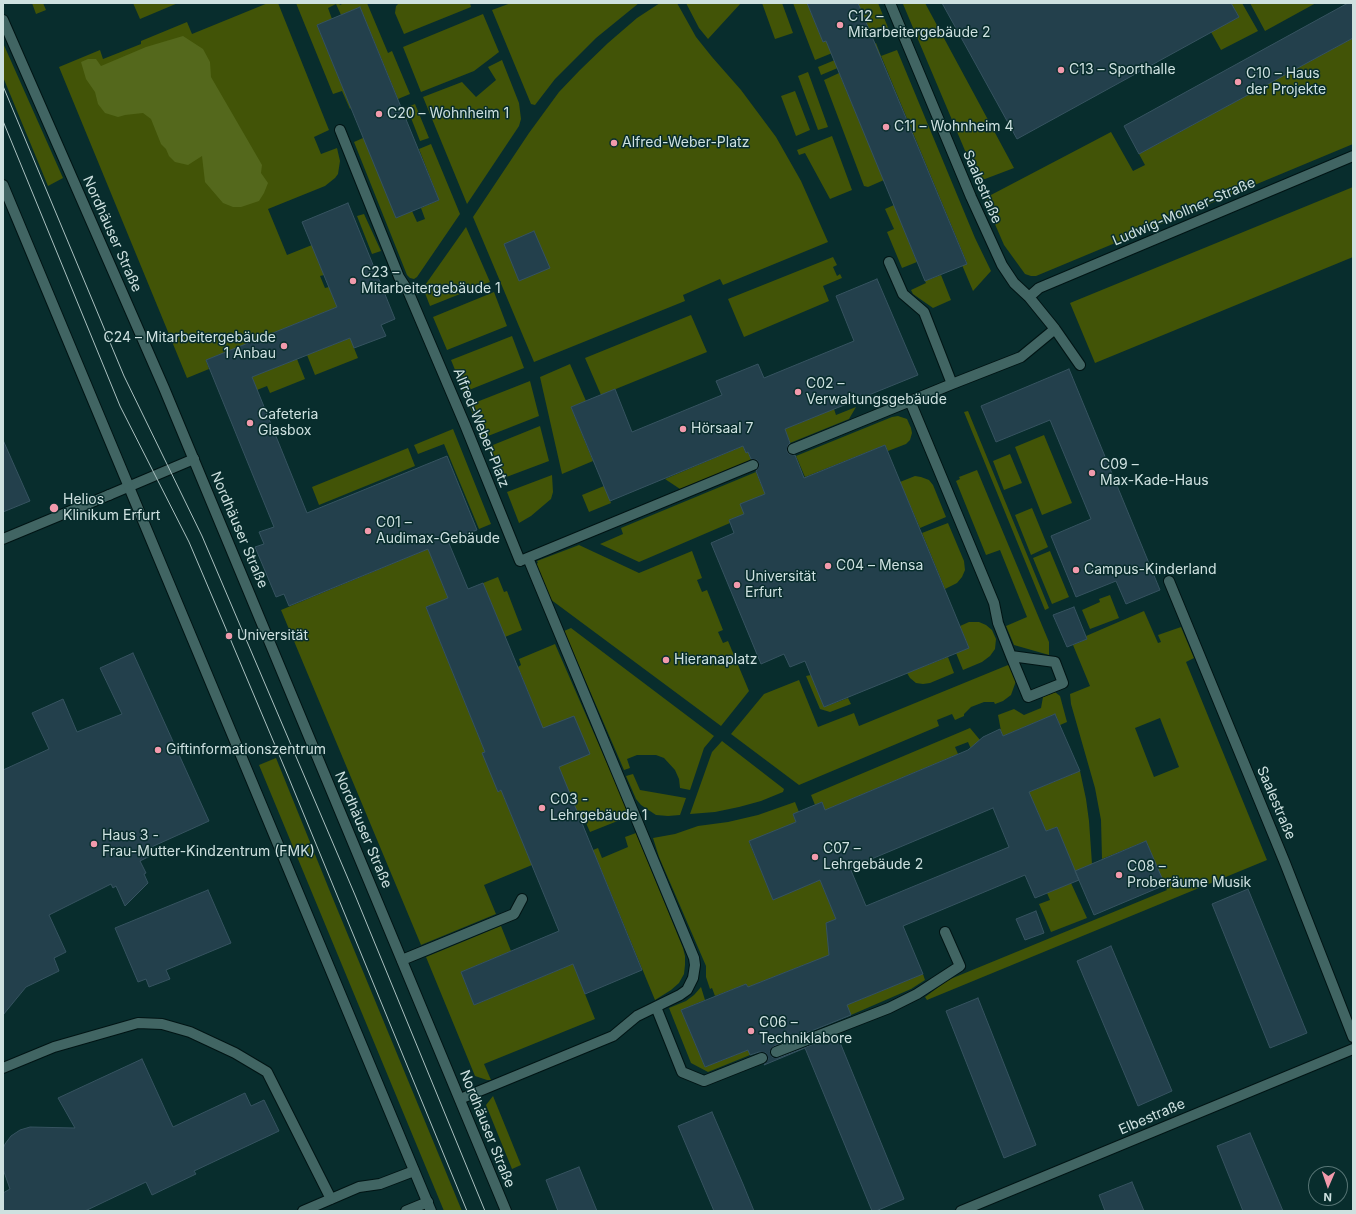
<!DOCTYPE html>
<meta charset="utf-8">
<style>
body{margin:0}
#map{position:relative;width:1356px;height:1214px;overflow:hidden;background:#082d2d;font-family:Inter,sans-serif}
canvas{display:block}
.frame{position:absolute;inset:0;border:4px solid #cee1e0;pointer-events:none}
.north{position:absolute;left:1308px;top:1166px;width:40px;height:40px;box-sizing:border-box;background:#082d2d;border:1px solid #577575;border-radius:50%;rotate:182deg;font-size:11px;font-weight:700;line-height:16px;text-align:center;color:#cee1e0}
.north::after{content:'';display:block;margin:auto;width:14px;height:18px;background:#f29aac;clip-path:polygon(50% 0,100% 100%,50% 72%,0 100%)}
</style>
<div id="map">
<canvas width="1356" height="1214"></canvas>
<div class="frame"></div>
<div class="north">N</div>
</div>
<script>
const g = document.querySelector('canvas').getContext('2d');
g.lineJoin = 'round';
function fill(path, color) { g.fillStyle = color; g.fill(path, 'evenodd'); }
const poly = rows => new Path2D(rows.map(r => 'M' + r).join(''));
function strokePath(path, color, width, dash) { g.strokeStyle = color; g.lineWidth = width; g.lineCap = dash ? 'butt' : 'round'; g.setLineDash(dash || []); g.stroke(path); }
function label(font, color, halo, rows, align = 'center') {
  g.font = font + ' Inter,sans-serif'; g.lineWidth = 3; g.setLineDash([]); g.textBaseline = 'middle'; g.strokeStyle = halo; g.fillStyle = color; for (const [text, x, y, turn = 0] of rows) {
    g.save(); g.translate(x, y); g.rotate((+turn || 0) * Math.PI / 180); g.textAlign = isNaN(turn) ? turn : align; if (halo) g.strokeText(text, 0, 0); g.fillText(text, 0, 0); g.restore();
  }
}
fill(poly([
 [32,3,43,3,46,10,36,14],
 [133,3,178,3,140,19],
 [268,3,278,3,329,130,314,137,321,154,337,148,340,161,338,174,335,178,325,186,268,209,287,255,312,245,324,275,320,276,325,288,329,287,337,307,206,360,209,369,187,378,59,67,100,50,103,59,141,44,141,41,187,22,192,34],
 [296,3,339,3,340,5,344,3,367,3,388,53,392,51,410,94,398,99,360,7,341,15,336,4,328,8,332,19,317,25,351,108,350,109,342,91,333,94],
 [399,3,470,3,471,7,404,34,395,13,396,6],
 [511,3,639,3,596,38,555,79,535,105,531,104,492,10],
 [660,3,677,3,696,37,712,57,741,90,776,137,801,181,828,242,723,285,720,279,683,295,685,301,534,362,473,217,529,133,559,92,580,70,608,43,637,18],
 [686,3,741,3,708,39,699,28],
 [762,3,782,3,793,33,775,39],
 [793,3,807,3,823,42,842,34,847,47,815,60],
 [858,3,878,3,889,30,883,32,881,27,865,33,867,24],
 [906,3,925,3,1014,168,985,179,977,179,903,4],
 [1231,3,1242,3,1258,31,1221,50,1211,32,1239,17],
 [1250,3,1316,3,1265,31],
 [483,14,499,52,474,71,421,92,403,47],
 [1353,38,1353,144,1036,276,1031,276,1025,274,1004,245,985,201,989,198,989,196,1111,132,1133,171,1145,165,1139,154],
 [3,43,63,178,48,186,3,77],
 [876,43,881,56,897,50,975,238,991,271,973,291,962,265,967,263,881,56,865,63,852,62,821,75,818,67],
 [502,60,519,103,521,119,519,126,467,204,423,97,462,82,476,97,496,80,488,67],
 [808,72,828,127,818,130,798,76],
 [839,73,884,180,868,187,864,186,824,80],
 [795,91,810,130,796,136,781,96],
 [415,104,429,138,420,141,411,118,406,119,402,109],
 [832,136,852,190,830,199,805,153,799,155,797,150],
 [363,138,412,211,417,222,425,219,421,208,439,200,419,149,431,144,460,214,417,277,414,279,410,278,407,275,354,142],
 [1353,187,1353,257,1095,363,1070,303],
 [894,205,917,262,902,268,887,232,894,229,885,209],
 [364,214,381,251,372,254,357,216],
 [466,227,490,282,430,306,423,288],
 [833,257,837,265,833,267,837,276,840,274,842,278,823,286,829,301,744,337,728,299],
 [941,275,951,300,933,308,913,294,911,290,926,283,925,281],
 [494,292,507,326,447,350,433,317],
 [691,315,707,352,601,395,585,358],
 [512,336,524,368,464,392,451,360],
 [350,338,358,358,315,375,307,355],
 [297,359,305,379,270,393,267,386,257,390,252,377],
 [570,364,586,401,571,407,593,461,562,474,540,377],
 [530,381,539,416,483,438,469,405],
 [856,407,849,419,790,443,785,429,834,409,836,415],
 [968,411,1049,608,1045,610,964,412],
 [898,416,907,419,911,428,912,433,910,440,906,444,888,451,885,445,805,477,796,456,892,417],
 [540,426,549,461,501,479,488,447],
 [453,429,491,524,479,529,444,444,418,454,414,445],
 [1044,435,1072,503,1042,515,1015,447],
 [743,446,746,453,748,452,751,460,680,489,665,479],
 [408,448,415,466,319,505,312,487],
 [1010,454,1022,483,1004,490,993,461],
 [977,470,1049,642,1049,655,1014,645,1006,626,1027,617,1000,550,986,555,956,481,960,479,959,477],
 [756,472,765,494,741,504,744,514,729,520,730,523,639,562,600,544,623,534,621,528],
 [552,475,553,492,551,499,531,516,519,523,507,492],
 [915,476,921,477,929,480,933,485,946,517,920,528,900,482],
 [604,486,611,503,589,512,582,495],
 [1032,508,1048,547,1031,555,1015,515],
 [948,523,964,561,965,570,962,577,957,583,945,589,922,533],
 [579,545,639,573,692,551,702,578,697,580,702,592,707,590,723,630,718,632,723,643,728,641,749,691,721,726,550,599,536,564,538,563,537,561],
 [428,549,448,598,426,607,485,752,498,792,501,790,532,865,484,885,496,914,421,945,281,610],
 [1050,551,1069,597,1052,604,1033,558],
 [498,577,504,592,507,591,522,630,505,637,483,583],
 [1110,595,1119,618,1090,629,1082,610,1100,602,1099,599],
 [1144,611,1158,643,1161,642,1158,635,1181,627,1194,658,1186,662,1267,860,927,1000,925,997,948,980,1167,890,1146,841,1102,859,1101,820,1095,788,1071,704,1070,694,1090,686,1073,645,1087,639,1086,636],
 [1160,718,1179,767,1154,777,1135,728],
 [969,622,979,622,986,625,992,630,996,639,995,649,990,656,982,662,963,670,956,653,969,648,960,626],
 [571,628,714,736,704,748,690,790,680,788,679,779,675,770,664,758,656,755,637,755,627,759,630,768,624,770,564,631],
 [555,644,630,816,590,832,586,823,582,824,518,667,521,665,519,659],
 [948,657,954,673,930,683,923,684,916,683,910,678,907,673],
 [1008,665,1012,668,1016,681,1011,695,1003,701,995,704,994,702,984,702,971,707,964,714,964,716,955,720,952,714,937,720,939,726,799,785,731,734,764,694,799,680,818,727,854,713,859,726],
 [811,675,824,707,848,698,851,704,830,712,820,709,806,676],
 [1055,692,1060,696,1067,722,1060,725,1055,714,1003,736,1001,731,998,715,1014,709,1024,715,1041,708,1043,697],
 [970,728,980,740,971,749,968,742,955,747,958,754,825,810,822,802,815,805,811,795],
 [722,741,784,789,783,792,761,801,739,807,715,812,690,814,712,752],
 [276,758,331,894,462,1211,444,1211,259,765],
 [1080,771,1086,799,1089,821,1092,864,1075,871,1057,827,1046,831,1029,792],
 [633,774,640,790,686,798,680,815,668,816,656,815,641,805,636,799,626,776],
 [795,802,799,812,793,814,796,822,749,842,773,899,820,880,836,919,826,923,831,966,806,964,748,987,746,984,715,996,712,988,710,989,706,977,706,966,659,857,653,838,675,834,698,826,728,822,758,815],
 [636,833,683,948,685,956,685,965,684,974,679,983,671,990,655,1000,593,850,598,848,602,858,628,847,625,837],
 [1071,883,1087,918,1051,932,1039,904,1050,900,1047,893],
 [501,926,511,951,461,972,474,1005,573,964,595,1019,484,1064,491,1080,487,1080,475,1076,426,957],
 [923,974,925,980,911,989,851,1015,847,1005],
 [701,987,705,1000,681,1010,705,1067,748,1050,750,1055,708,1072,691,1063,669,1008,686,1001,694,995],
 [493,1096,521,1165,512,1169,486,1105]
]), '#425407');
fill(poly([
 [183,36,203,49,210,62,211,77,262,165,261,173,268,183,264,193,259,201,241,207,233,207,223,203,205,182,202,156,188,165,175,162,169,156,166,149,161,144,151,119,143,113,125,115,118,117,105,113,98,104,95,92,86,79,81,62,88,59,96,59,101,66,146,47]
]), '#54681c');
const building = poly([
 [807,3,858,3,967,264,925,281,826,41,823,42,807,3],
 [942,3,1231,3,1239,17,1017,139,942,3],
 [1348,3,1353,3,1353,38,1139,154,1124,126,1348,3],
 [360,7,439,200,396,218,317,25,360,7],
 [348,203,395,319,381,325,386,336,354,348,350,338,252,377,307,513,447,456,477,530,448,541,468,589,483,583,543,728,574,716,590,754,559,767,642,970,585,994,573,964,474,1005,461,972,559,931,501,790,498,792,482,753,485,752,426,607,448,598,428,549,289,606,284,594,276,597,255,547,264,544,259,532,274,527,206,360,337,307,302,222,348,203],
 [534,231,550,268,519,281,504,244,534,231],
 [877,279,918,375,785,429,790,443,788,445,787,451,789,454,795,455,804,478,885,445,969,648,824,707,805,661,790,667,784,654,761,664,711,543,734,533,729,520,744,514,740,504,765,494,756,471,759,466,757,460,751,459,748,452,746,453,743,446,610,501,571,407,615,389,632,432,722,395,716,381,758,364,764,378,854,341,836,296,877,279],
 [1069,369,1160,590,1126,604,1116,581,1076,597,1051,536,1091,519,1050,420,996,442,981,406,1069,369],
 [3,440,30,501,3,512,3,440],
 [1074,607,1087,639,1067,647,1053,615,1074,607],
 [133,653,209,821,147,849,150,856,140,861,146,873,144,874,148,883,125,906,116,886,113,888,111,884,49,915,66,952,54,958,59,971,26,987,3,1015,3,770,49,749,32,713,63,699,77,732,122,714,100,668,133,653],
 [1055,714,1080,771,1029,792,1046,831,1057,827,1079,880,1035,898,1025,875,903,926,923,974,847,1005,851,1015,774,1046,770,1051,772,1057,778,1058,837,1035,904,1199,876,1211,872,1211,805,1048,764,1065,768,1059,766,1053,759,1052,750,1055,748,1050,705,1067,681,1010,746,984,748,987,829,955,826,923,836,919,820,880,773,900,749,841,796,822,793,814,822,802,825,810,968,750,983,737,1000,729,1003,736,1055,714],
 [993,808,1009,847,866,906,850,868,993,808],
 [1146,841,1165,885,1094,915,1075,871,1146,841],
 [1248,889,1307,1033,1270,1048,1212,904,1248,889],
 [208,890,231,943,166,970,170,979,149,987,146,979,138,982,115,928,208,890],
 [1036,911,1044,933,1025,940,1016,919,1036,911],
 [1111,946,1172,1091,1138,1106,1077,961,1111,946],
 [978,998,1036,1145,1004,1158,946,1011,978,998],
 [142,1059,173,1127,245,1093,251,1106,264,1100,279,1131,194,1171,196,1174,152,1195,146,1182,85,1211,3,1211,3,1193,10,1189,3,1169,3,1149,5,1144,11,1136,20,1130,30,1127,75,1128,58,1098,142,1059],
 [712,1112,743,1184,754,1211,714,1211,678,1126,712,1112],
 [1250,1133,1264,1166,1283,1211,1243,1211,1217,1146,1250,1133],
 [579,1167,597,1211,558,1211,546,1180,579,1167],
 [1132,1182,1144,1211,1105,1211,1099,1195,1132,1182]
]);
fill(building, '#23404c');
strokePath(building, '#365360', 1);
const service = poly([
 [890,3,971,197,1002,265,1014,283,1029,297,1055,329,1080,365],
 [340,130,399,277,408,291,465,425,520,561,753,465],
 [889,262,903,294,924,312,952,384],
 [1029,297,1039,288,1353,156],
 [910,401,994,603,998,623,1011,656,1028,697,1063,683,1055,662,1011,656],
 [793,449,952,384,1021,357,1055,329],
 [3,539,109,495],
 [402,960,514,914,522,899],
 [656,1007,682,1072,704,1081,762,1058],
 [776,1052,889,1008,917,994,960,966,945,932],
 [3,1068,54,1047,138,1023,162,1024,190,1032,235,1053,267,1072,331,1199],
 [460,1099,613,1036,637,1016,680,995,687,990,693,978,695,965,694,958,528,558],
 [303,1211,359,1187,380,1184,414,1171],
 [406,1211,428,1202]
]);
const minor = poly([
 [109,495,194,459],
 [1169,581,1285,863,1353,1037],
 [961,1211,1353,1049]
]);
const secondary = poly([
 [3,20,164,388,506,1211],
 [3,185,431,1211]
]);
strokePath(service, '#001414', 12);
strokePath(minor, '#001414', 12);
strokePath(secondary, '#001414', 12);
strokePath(service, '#416563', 10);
strokePath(minor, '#416563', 10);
strokePath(secondary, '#416563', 10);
strokePath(poly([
 [3,86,124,376,202,536,355,895,485,1211],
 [3,121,120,406,189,542,229,636,288,776,467,1211]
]), '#abc1c1', 1);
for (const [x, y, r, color] of [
 [840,25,4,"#f29aac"],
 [1061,70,4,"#f29aac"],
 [1238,82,4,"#f29aac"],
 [379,114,4,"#f29aac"],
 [886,127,4,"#f29aac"],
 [614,143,4,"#f29aac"],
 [353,281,4,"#f29aac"],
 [284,346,4,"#f29aac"],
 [798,392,4,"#f29aac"],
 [250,423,4,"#f29aac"],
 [683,429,4,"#f29aac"],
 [1092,473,4,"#f29aac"],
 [54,508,5,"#f29aac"],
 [368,531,4,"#f29aac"],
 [828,566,4,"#f29aac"],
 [1076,570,4,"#f29aac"],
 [737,585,4,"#f29aac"],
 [229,636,4,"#f29aac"],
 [666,660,4,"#f29aac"],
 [158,750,4,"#f29aac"],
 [542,808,4,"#f29aac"],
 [94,844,4,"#f29aac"],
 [815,857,4,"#f29aac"],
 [1119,875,4,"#f29aac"],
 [751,1031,4,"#f29aac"]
]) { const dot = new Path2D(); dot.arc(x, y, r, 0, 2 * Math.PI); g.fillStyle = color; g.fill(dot); strokePath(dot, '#082d2d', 1.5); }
label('14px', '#cee1e0', '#082d2d', [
 ["C12 –",848,17],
 ["Mitarbeitergebäude 2",848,33],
 ["C13 – Sporthalle",1069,70],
 ["C10 – Haus",1246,74],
 ["der Projekte",1246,90],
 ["C20 – Wohnheim 1",387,114],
 ["C11 – Wohnheim 4",894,127],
 ["Alfred-Weber-Platz",622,143],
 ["C23 –",361,273],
 ["Mitarbeitergebäude 1",361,289],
 ["C24 – Mitarbeitergebäude",276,338,"right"],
 ["1 Anbau",276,354,"right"],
 ["C02 –",806,384],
 ["Verwaltungsgebäude",806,400],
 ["Cafeteria",258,415],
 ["Glasbox",258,431],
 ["Hörsaal 7",691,429],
 ["C09 –",1100,465],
 ["Max-Kade-Haus",1100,481],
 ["Helios",63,500],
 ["Klinikum Erfurt",63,516],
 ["C01 –",376,523],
 ["Audimax-Gebäude",376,539],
 ["C04 – Mensa",836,566],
 ["Campus-Kinderland",1084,570],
 ["Universität",745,577],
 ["Erfurt",745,593],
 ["Universität",237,636],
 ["Hieranaplatz",674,660],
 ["Giftinformationszentrum",166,750],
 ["C03 -",550,800],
 ["Lehrgebäude 1",550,816],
 ["Haus 3 -",102,836],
 ["Frau-Mutter-Kindzentrum (FMK)",102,852],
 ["C07 –",823,849],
 ["Lehrgebäude 2",823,865],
 ["C08 –",1127,867],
 ["Proberäume Musik",1127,883],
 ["C06 –",759,1023],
 ["Techniklabore",759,1039]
], 'left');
label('14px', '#cee1e0', '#082d2d', [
 ["Saalestraße",982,187,67],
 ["Ludwig-Mollner-Straße",1184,212,-23],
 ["Nordhäuser Straße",112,234,66],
 ["Alfred-Weber-Platz",481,428,68],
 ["Nordhäuser Straße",239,530,67],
 ["Saalestraße",1276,803,67],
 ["Nordhäuser Straße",363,830,67],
 ["Elbestraße",1152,1117,-23],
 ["Nordhäuser Straße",487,1129,68]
]);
</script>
